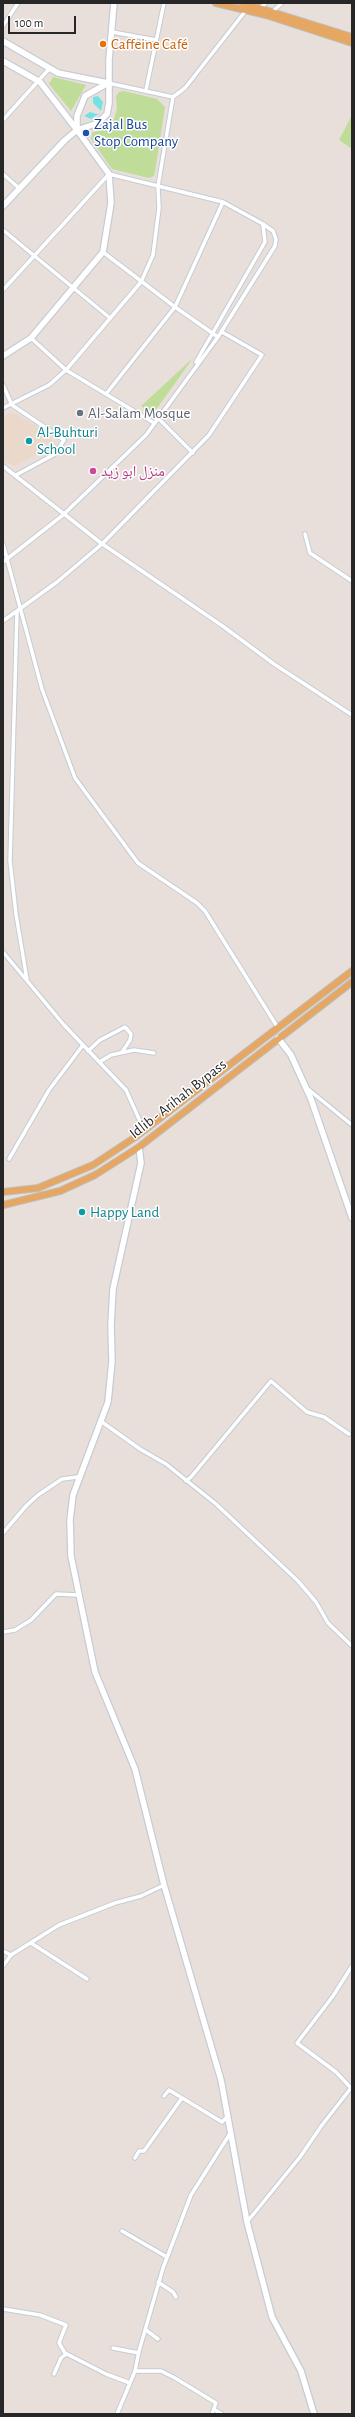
<!DOCTYPE html>
<meta charset="utf-8">
<style>
body{margin:0}
#map{position:relative;width:355px;height:2417px;overflow:hidden;background:#e9dfda;font-family:"Alegreya Sans",sans-serif}
canvas{display:block}
.frame{position:absolute;inset:0;border:4px solid #272727;pointer-events:none}
.scale{position:absolute;left:8px;top:16px;width:68px;height:18px;box-sizing:border-box;border:2px solid #272727;border-top:0;padding-left:5px;font-size:12px;line-height:14px;white-space:nowrap;color:#272727;-webkit-text-stroke:3px #fff;paint-order:stroke}
</style>
<div id="map">
<canvas width="355" height="2417"></canvas>
<div class="frame"></div>
<div class="scale">100 m</div>
</div>
<script>
const g = document.querySelector('canvas').getContext('2d');
g.lineJoin = 'round';
function fill(path, color) { g.fillStyle = color; g.fill(path, 'evenodd'); }
const poly = rows => new Path2D(rows.map(r => 'M' + r).join(''));
function strokePath(path, color, width, dash) { g.strokeStyle = color; g.lineWidth = width; g.lineCap = dash ? 'butt' : 'round'; g.setLineDash(dash || []); g.stroke(path); }
function label(font, color, halo, rows, align = 'center') {
  g.font = font + ' "Alegreya Sans","Noto Naskh Arabic",sans-serif'; g.lineWidth = 3; g.setLineDash([]); g.textBaseline = 'middle'; g.strokeStyle = halo; g.fillStyle = color; for (const [text, x, y, turn = 0] of rows) {
    g.save(); g.translate(x, y); g.rotate((+turn || 0) * Math.PI / 180); g.textAlign = isNaN(turn) ? turn : align; if (halo) g.strokeText(text, 0, 0); g.fillText(text, 0, 0); g.restore();
  }
}
fill(poly([
 [10,413,17,414,50,435,52,441,50,447,14,466,3,459,3,416]
]), '#ead8ca');
fill(poly([
 [53,77,86,85,71,111,49,84],
 [124,91,157,99,165,107,155,171,154,176,149,178,112,169,91,139,92,133,107,127,114,119,117,109,116,96,119,92],
 [352,115,352,149,339,140],
 [193,358,153,414,141,406]
]), '#c0dc99');
fill(poly([
 [98,96,103,102,101,111,93,103,93,97],
 [90,112,97,114,100,113,91,119,84,116]
]), '#72e2e5');
const street = poly([
 [259,9,266,3],
 [272,12,282,3],
 [3,26,18,3],
 [112,32,156,40],
 [108,83,173,97,185,88,247,9],
 [146,90,164,3],
 [3,120,49,69],
 [3,174,20,189],
 [3,230,110,318],
 [103,252,175,307,218,337],
 [3,290,109,174,223,202,263,224,273,231,276,239,275,246,218,337,146,435,63,515,3,562],
 [31,338,66,370,154,423],
 [196,362,265,242,263,225],
 [3,385,12,405,64,440,55,454,16,475],
 [106,394,175,307,223,202],
 [3,408,49,385,66,370,141,282,153,255,159,208,158,186,173,97],
 [158,418,193,453],
 [3,466,101,543,224,627,274,664,352,715],
 [305,534,310,553,352,581],
 [3,544,42,689,75,778,138,863,197,903,205,911,278,1028],
 [17,611,10,861,16,914,27,980],
 [3,621,57,582,102,544,209,435,262,355,222,332],
 [3,952,64,1025,126,1090,144,1130],
 [88,1051,100,1040,125,1027,131,1034,130,1040,122,1052],
 [101,1061,111,1055,134,1050,154,1053],
 [308,1089,352,1125],
 [9,1159,49,1090,83,1045],
 [102,1422,140,1449,166,1464,216,1504,298,1581,316,1602,328,1623,352,1646],
 [186,1481,191,1477,271,1381,307,1412,324,1417,349,1434],
 [3,1533,26,1506,38,1495,62,1479,78,1477],
 [3,1632,15,1630,31,1620,56,1594,78,1595],
 [31,1943,87,1979],
 [3,1951,11,1955],
 [3,1966,11,1955,59,1925,115,1903,141,1896,164,1885],
 [164,2096,169,2090,222,2122,228,2116],
 [135,2158,139,2151,144,2151,182,2098],
 [247,2222,300,2157,322,2125,351,2088,336,2072,297,2043,333,1996,352,1966],
 [122,2231,167,2257],
 [158,2282,173,2292,176,2297],
 [3,2309,40,2315,66,2325,59,2343,65,2353,106,2374,130,2383],
 [146,2330,158,2339],
 [113,2348,139,2353],
 [135,2371,161,2371,175,2378,216,2403,212,2414],
 [54,2374,61,2358,66,2354],
 [215,2410,222,2414],
 [117,2414,135,2371,139,2351,163,2268,191,2195,231,2132]
]);
const secondary = poly([
 [3,41,58,73,108,83],
 [3,61,40,82,77,130,109,174,111,203,103,252,31,338,3,356],
 [108,83,85,96,77,116,77,130,98,123,107,114,109,103,109,60,114,3],
 [3,206,65,140,77,130],
 [278,1038,291,1055,311,1099,352,1218],
 [139,1147,141,1163,113,1289,111,1325,112,1361,108,1402,73,1495,70,1520,71,1556,95,1672,135,1769,164,1885,221,2080,247,2222,272,2317,301,2371,314,2414]
]);
const primary = poly([
 [216,3,266,15,352,43],
 [243,3,352,37],
 [3,1192,38,1188,93,1165,134,1138,352,971],
 [3,1205,60,1191,95,1175,139,1147,352,982]
]);
strokePath(street, '#c5ccd5', 5.5);
strokePath(secondary, '#c5ccd5', 8);
strokePath(primary, '#bebebe', 8);
strokePath(street, '#fff', 3.5);
strokePath(secondary, '#fff', 5.5);
strokePath(primary, '#e6a762', 6);
for (const [x, y, r, color] of [
 [103,44,4,"#e8710a"],
 [86,133,4,"#1a4fb4"],
 [80,413,4,"#6b7280"],
 [29,441,4,"#0f9aa8"],
 [93,471,4,"#d1479c"],
 [82,1212,4,"#0f9aa8"]
]) { const dot = new Path2D(); dot.arc(x, y, r, 0, 2 * Math.PI); g.fillStyle = color; g.fill(dot); strokePath(dot, '#fff', 1.5); }
label('15px', '#c56008', '#fff', [
 ["Caffeine Café",111,44]
], 'left');
label('15px', '#164399', '#fff', [
 ["Zajal Bus",94,124],
 ["Stop Company",94,141]
], 'left');
label('15px', '#5b616d', '#fff', [
 ["Al-Salam Mosque",88,413]
], 'left');
label('15px', '#0d838f', '#fff', [
 ["Al-Buhturi",37,432],
 ["School",37,449],
 ["Happy Land",90,1212]
], 'left');
label('15px', '#b23c85', '#fff', [
 ["منزل ابو زيد",101,471]
], 'left');
label('15px', '#272727', '#fff', [
 ["Idlib - Arihah Bypass",178,1099,-38]
]);
</script>
